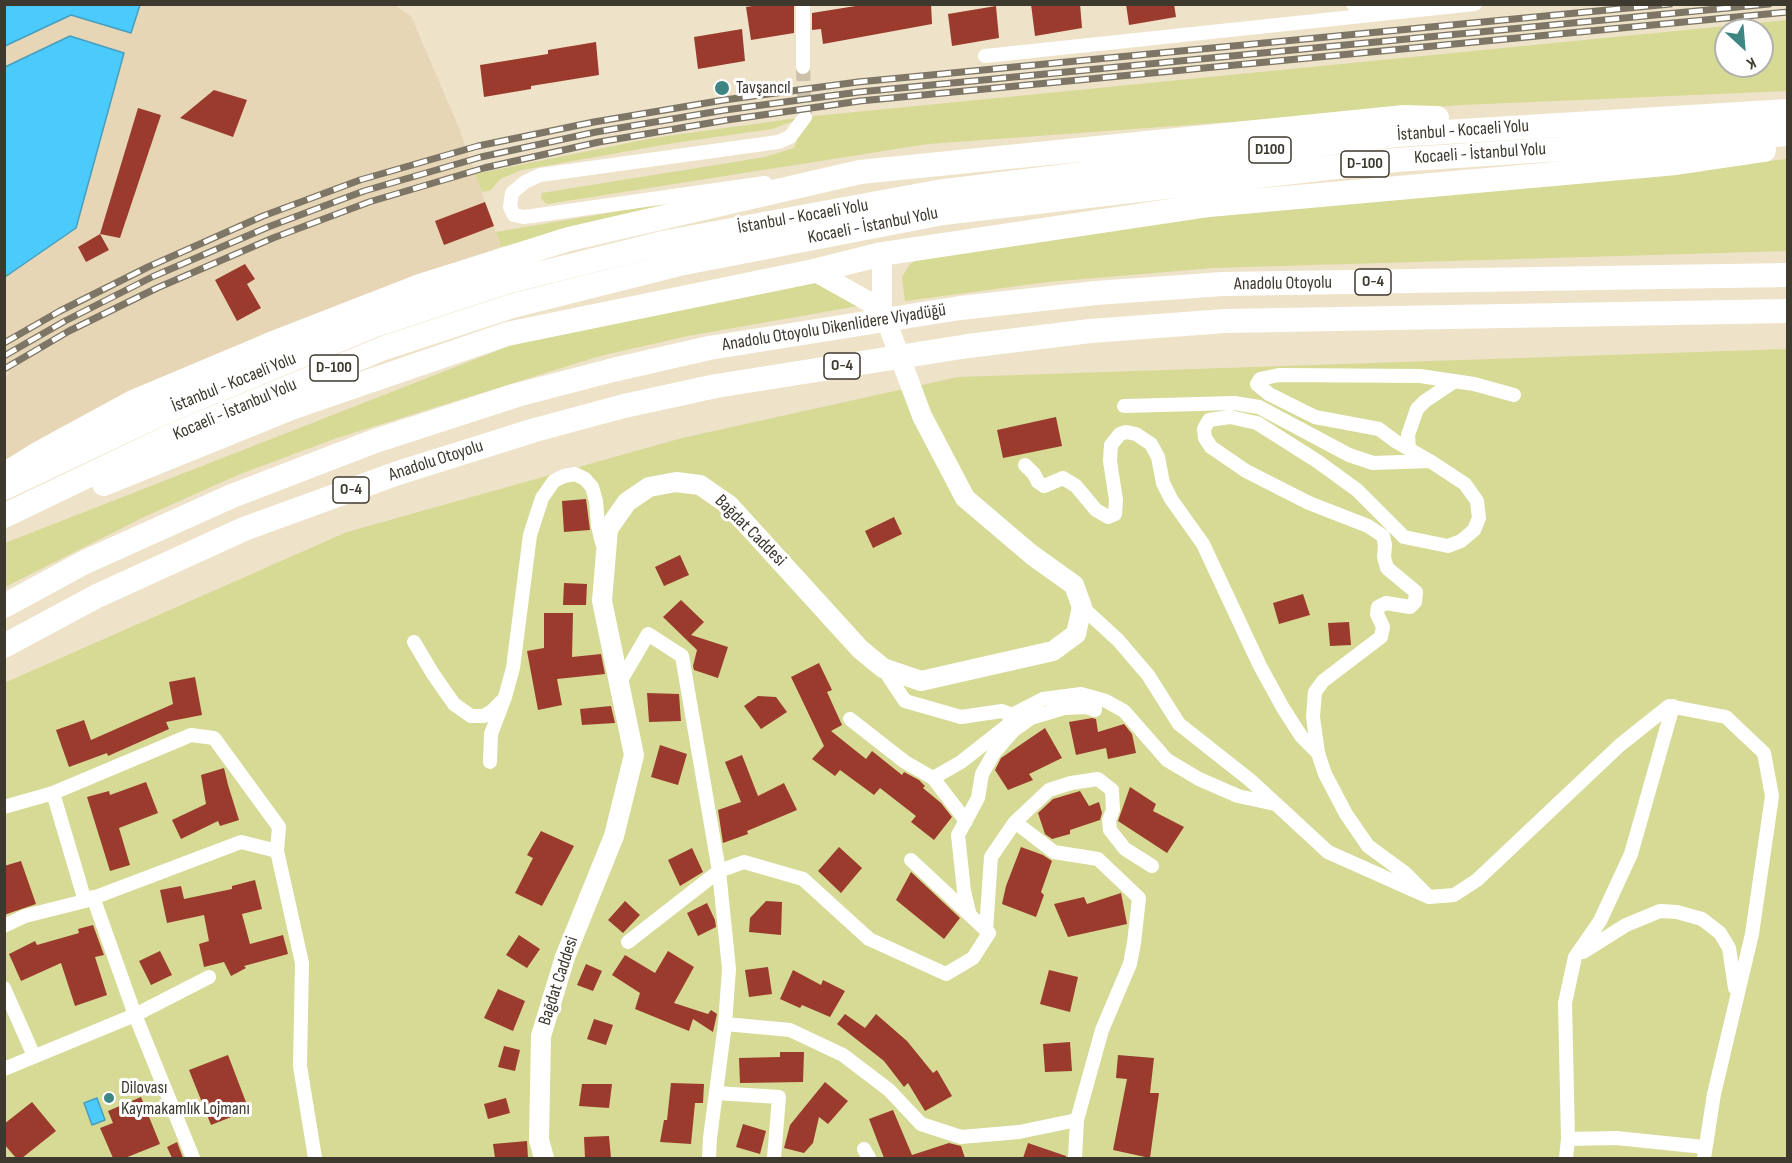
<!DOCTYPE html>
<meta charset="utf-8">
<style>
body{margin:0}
#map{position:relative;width:1792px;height:1163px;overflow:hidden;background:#eee2c8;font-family:"Sofia Sans Condensed",sans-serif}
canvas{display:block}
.frame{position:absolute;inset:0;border:6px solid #3e392f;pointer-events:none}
.north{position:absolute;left:1714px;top:18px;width:60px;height:60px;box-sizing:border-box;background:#fff;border:2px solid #b2b0ac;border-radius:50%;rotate:154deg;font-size:16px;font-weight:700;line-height:24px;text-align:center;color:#3e392f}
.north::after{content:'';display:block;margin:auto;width:21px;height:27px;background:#3e8684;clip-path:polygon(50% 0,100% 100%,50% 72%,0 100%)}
</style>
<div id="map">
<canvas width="1792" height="1163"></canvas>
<div class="frame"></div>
<div class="north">K</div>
</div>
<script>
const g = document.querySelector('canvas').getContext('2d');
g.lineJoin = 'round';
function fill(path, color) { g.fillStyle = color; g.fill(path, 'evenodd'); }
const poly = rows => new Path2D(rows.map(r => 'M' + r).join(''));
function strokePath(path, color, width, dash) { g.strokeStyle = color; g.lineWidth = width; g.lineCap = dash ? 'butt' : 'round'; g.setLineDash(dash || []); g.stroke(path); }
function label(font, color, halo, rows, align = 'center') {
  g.font = font + ' "Sofia Sans Condensed",sans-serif'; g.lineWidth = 6; g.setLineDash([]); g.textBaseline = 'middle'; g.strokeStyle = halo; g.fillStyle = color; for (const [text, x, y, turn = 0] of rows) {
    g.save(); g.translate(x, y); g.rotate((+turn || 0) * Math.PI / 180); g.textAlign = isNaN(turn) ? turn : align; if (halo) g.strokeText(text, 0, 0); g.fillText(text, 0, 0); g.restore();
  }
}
fill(poly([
 [140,5,394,5,411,16,459,128,501,247,259,339,5,463,4,377,9,374,4,364,5,277,76,228,124,53,70,36,5,67,4,46,71,15,131,32]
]), '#e6d6b5');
fill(poly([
 [1787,20,1787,91,1463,105,928,144,547,204,541,199,542,193,765,157,794,148,805,117,772,129,674,143,522,170,500,179,491,190,482,192,475,174,653,138,805,117],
 [1726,30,1762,30,1762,66,1726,66],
 [1787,159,1787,251,1213,268,1048,282,905,301,902,277,910,264,922,256,1216,211,1612,177],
 [661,204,679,206,501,247,496,232],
 [816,283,864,305,688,336,600,356,337,438,240,474,146,516,5,587,5,543,522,341],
 [1787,349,1787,1158,5,1158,4,683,347,532,682,438,958,377]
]), '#d6da95');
const water = poly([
 [4,5,5,4,140,5,131,33,71,15,5,46,4,5],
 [70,36,124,53,76,228,5,277,5,67,70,36],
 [97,1098,105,1120,92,1125,84,1103,97,1098]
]);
fill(water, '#4bcafc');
strokePath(water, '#479ebe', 1.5);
fill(poly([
 [765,4,794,4,794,33,751,40,746,7],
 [868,4,931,4,932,24,823,44,821,29,812,30,812,13],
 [1031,4,1080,4,1082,28,1035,36],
 [1126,4,1174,4,1176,17,1129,25],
 [996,6,999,38,952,46,948,14],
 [742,29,745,61,698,69,694,37],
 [596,42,599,75,531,86,531,89,484,97,480,65,548,54,548,50],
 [214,90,247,100,233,137,180,118],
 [138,108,161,115,120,238,100,234],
 [485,202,494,226,444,245,435,221],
 [100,234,109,250,86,262,78,247],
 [245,264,255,279,247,284,261,308,237,321,215,280],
 [1056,417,1062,446,1003,458,997,430],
 [586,499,590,530,564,532,562,501],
 [894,517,902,534,873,548,865,531],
 [680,555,689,575,664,586,655,567],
 [564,583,587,584,586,605,563,605],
 [1303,594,1310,615,1279,624,1273,603],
 [681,600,704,622,691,635,728,647,718,678,694,670,693,666,697,650,663,617],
 [544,613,573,613,572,657,601,654,605,674,557,679,562,705,538,710,527,651,544,648],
 [1349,622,1351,645,1330,646,1328,623],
 [819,663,832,690,827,692,842,725,831,731,866,759,872,751,902,775,904,772,919,780,925,786,923,788,941,803,952,817,934,840,911,822,916,816,880,788,874,795,840,770,835,776,812,759,824,746,791,677],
 [195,677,202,715,166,722,169,729,108,756,107,753,69,767,56,730,84,720,91,740,173,704,169,682],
 [647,693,679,694,681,721,649,722],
 [758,696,776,697,787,712,761,729,744,706],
 [611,706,615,723,582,725,580,709],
 [1092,718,1096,719,1098,732,1124,724,1132,734,1136,753,1108,759,1106,748,1076,755,1069,722],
 [1045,728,1062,758,1029,774,1033,780,1008,790,995,770,1001,758],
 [660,745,687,754,678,785,651,777],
 [742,755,758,796,784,783,797,810,747,831,748,834,723,843,718,810,741,802,725,762],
 [224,768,228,785,239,820,220,826,218,821,181,839,172,820,206,804,201,775],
 [146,782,158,813,119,828,130,865,110,871,87,797,109,791,110,795],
 [1130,787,1156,804,1153,811,1184,827,1167,853,1118,821],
 [1080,791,1089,806,1099,802,1102,813,1100,820,1070,830,1070,834,1052,839,1045,834,1038,813,1053,799],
 [541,831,574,846,542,906,515,893,533,858,527,855],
 [839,847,862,868,841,893,818,871],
 [1021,847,1043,855,1052,861,1041,892,1044,895,1036,917,1002,904,1006,886],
 [692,848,703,872,680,886,668,860],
 [21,861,36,904,4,915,4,866],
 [911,872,960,918,944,939,896,900],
 [255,880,262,909,242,914,250,944,283,935,288,954,244,966,246,968,231,976,224,962,204,967,199,944,209,941,204,915,167,923,160,890,181,886,184,899,232,889,232,886],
 [1121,893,1127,924,1068,937,1054,904,1084,897,1087,904],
 [625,901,640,915,623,933,608,920],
 [766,901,782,902,781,935,749,932,750,918],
 [707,903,715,920,716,927,698,936,687,913],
 [93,925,104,955,95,957,107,995,75,1006,61,963,21,981,9,954,35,941,37,945,79,933,78,929],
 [519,935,540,949,527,968,506,955],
 [160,951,172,975,151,985,139,961],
 [668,951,694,967,674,1003,708,1014,711,1010,717,1014,713,1032,693,1019,689,1031,635,1009,640,993,612,975,625,955,655,973],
 [586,964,602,971,593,991,577,985],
 [768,967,772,994,749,997,745,970],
 [793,970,821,985,823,980,845,991,830,1017,802,1005,800,1008,780,999],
 [1049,970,1078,977,1070,1012,1040,1004],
 [498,989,525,1001,513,1031,484,1018],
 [845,1014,865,1028,876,1014,907,1041,933,1073,937,1070,952,1096,925,1111,908,1083,904,1087,884,1061,837,1024],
 [594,1019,613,1025,606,1045,587,1039],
 [1070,1042,1072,1071,1045,1072,1043,1044],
 [504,1046,520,1050,515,1071,498,1067],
 [780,1052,804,1052,803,1082,740,1083,739,1058,780,1057],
 [228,1055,249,1110,211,1125,189,1070],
 [1118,1055,1154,1058,1150,1093,1159,1093,1150,1158,1113,1150,1127,1079,1116,1078],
 [825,1082,848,1101,828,1124,819,1117,813,1143,804,1153,784,1148,790,1125],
 [671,1083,704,1084,703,1103,695,1103,691,1144,660,1142,664,1120,667,1120],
 [582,1084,612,1084,609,1108,579,1106],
 [141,1097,160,1144,125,1158,113,1158,100,1128,113,1123,108,1111],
 [506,1098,510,1113,488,1119,484,1104],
 [32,1102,56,1131,22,1158,16,1158,4,1144,4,1124],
 [893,1110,912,1155,949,1143,961,1146,965,1158,884,1158,869,1119],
 [743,1124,766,1131,760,1154,736,1147],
 [609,1136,611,1158,585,1158,584,1137],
 [527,1141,528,1158,495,1158,493,1144],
 [177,1142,183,1158,172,1158,167,1147],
 [1028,1143,1066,1156,1066,1158,1023,1158]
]), '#9a3b2d');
strokePath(poly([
 [803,67,805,117]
]), '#cbc0a9', 14, [14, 7]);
strokePath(poly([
 [803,4,803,67],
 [1353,4,1384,9],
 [985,56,1475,4],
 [765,183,532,216,523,217,514,215,510,207,512,193,525,182,540,175,778,142,790,137,805,117],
 [1124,406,1234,403,1259,407,1349,455,1373,463,1430,461,1465,484,1477,501,1479,518,1474,530,1461,541,1448,546,1404,537,1357,490,1317,461,1257,423,1230,417,1209,420,1204,429,1205,438,1211,447,1246,471,1309,503,1368,526,1383,536,1385,545,1384,557,1387,568,1416,592,1415,602,1410,607,1386,603,1378,607,1377,614,1383,627,1381,637,1323,681,1315,692,1313,717,1318,753,1325,774,1346,814,1368,846,1405,873,1429,897],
 [1409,449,1408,435,1417,409,1425,401,1455,381],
 [1428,460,1395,441,1379,429,1315,417,1269,394,1257,384,1260,379,1279,375,1420,376,1474,384,1514,395],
 [1025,465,1034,474,1038,482,1044,486,1063,478,1076,486,1096,510,1108,517,1115,514,1116,500,1110,461,1111,445,1120,434,1126,432,1136,434,1151,444,1158,457,1163,483,1171,499,1203,544,1260,666,1283,708,1301,736,1318,753],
 [1082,607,1118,640,1148,675,1179,724,1250,780,1328,852,1429,897,1454,895,1477,880,1620,745,1669,706,1726,717,1764,753,1772,796,1752,934,1714,1094,1704,1158],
 [414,642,433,674,454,704,471,716,484,716,492,711,502,701],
 [620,682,648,634,682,656,719,871,729,969,725,1024,710,1138,709,1158],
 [1012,715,1043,699,1081,694,1106,701,1124,711,1167,760,1199,779,1238,796,1275,804],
 [850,719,905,762,933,778,961,762,1008,725,1012,715,1002,711,961,717,905,701,883,668],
 [490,762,491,734,505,697,513,668,530,535,542,498,554,481,564,476,575,474,585,479,592,487,596,501,598,526,602,543],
 [933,778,966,821],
 [53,793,85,901],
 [4,807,53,793,191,735,214,738,279,827,277,851],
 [1015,822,1054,852,1098,859,1139,898,1134,943,1130,964,1102,1030,1077,1120,1075,1158],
 [93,897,135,1015,193,1158],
 [969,912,964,891,958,835,978,798,982,774,994,753,1014,730,1031,718,1064,708,1086,707,1095,710],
 [4,926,25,916,85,901,241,842,277,851,302,963,300,1066,315,1158],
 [986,930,991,857,1015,822,1049,790,1071,783,1098,779,1112,790,1113,810,1109,820,1110,830,1125,849,1152,866],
 [628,942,719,871,744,862,803,879,869,939,946,974,973,958,989,933,911,860],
 [1583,952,1626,925,1660,911,1677,912,1702,919,1720,933,1729,948,1735,988],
 [4,988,34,1056],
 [725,1024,790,1030,843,1055,889,1090,921,1124,961,1137,1019,1132,1077,1120],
 [4,1069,135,1015,209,977],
 [716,1093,779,1097,774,1158],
 [1568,1139,1565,1003,1575,957,1600,921,1631,854,1673,706],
 [864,1149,869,1158],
 [1566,1158,1568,1139,1616,1138,1704,1147]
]), '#fff', 14);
strokePath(poly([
 [814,271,882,309,882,254],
 [544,1158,539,1140,541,1036,565,957,614,836,634,755,602,601,608,529,627,502,649,487,676,482,700,485,729,505,860,649,883,668,921,681,1053,651,1076,634,1082,607,1074,585,1032,555,965,498,922,416,882,309]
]), '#fff', 20);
strokePath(poly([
 [12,470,41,452,133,402,271,344,420,286,569,239,860,172,1404,117,1437,118],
 [104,484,294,407,507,334,814,271,882,254,1209,205,1676,163,1764,150],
 [4,488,165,412,375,325,506,282,667,242,937,192,1396,135,1788,111],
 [4,516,175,434,384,348,512,306,679,264,943,213,1396,160,1788,134],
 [4,606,85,562,232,496,375,441,517,395,613,370,709,348,960,308,1096,293,1223,284,1788,275],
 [4,646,97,596,244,529,398,473,535,430,624,406,716,386,968,346,1090,331,1225,321,1788,311]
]), '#fff', 24);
const rail = poly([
 [4,343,60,311,148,267,263,216,360,180,478,146,594,122,724,100,858,82,1670,4],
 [4,356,65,321,152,277,268,227,364,191,481,157,596,132,725,110,859,92,1769,4],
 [4,369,69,331,157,288,273,238,369,202,484,168,599,142,727,120,860,101,1788,12]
]);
strokePath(rail, '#7d7666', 7);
strokePath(rail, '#fff', 4.5, [14]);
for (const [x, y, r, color] of [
 [722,88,8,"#3e8684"],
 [109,1098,6,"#3e8684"]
]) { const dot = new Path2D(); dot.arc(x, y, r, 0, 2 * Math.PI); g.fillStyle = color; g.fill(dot); strokePath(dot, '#fff', 2); }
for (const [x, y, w] of [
 [1270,150,42],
 [1365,164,48],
 [1373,282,36],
 [842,366,36],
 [334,368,48],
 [351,490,36]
]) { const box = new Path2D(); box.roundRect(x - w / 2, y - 13, w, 26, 4.5); g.fillStyle = '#fff'; g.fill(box); strokePath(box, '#3e392f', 1.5); }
label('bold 16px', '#3e392f', null, [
 ["D100",1270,150],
 ["D-100",1365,164],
 ["O-4",1373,282],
 ["O-4",842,366],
 ["D-100",334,368],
 ["O-4",351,490]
]);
label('18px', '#3e392f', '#fff', [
 ["Tavşancıl",736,88],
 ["Dilovası",121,1088],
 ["Kaymakamlık Lojmanı",121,1109]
], 'left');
label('18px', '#3e392f', '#fff', [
 ["İstanbul - Kocaeli Yolu",1463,131,-4],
 ["Kocaeli - İstanbul Yolu",1480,154,-4],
 ["İstanbul - Kocaeli Yolu",803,217,-10],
 ["Kocaeli - İstanbul Yolu",873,226,-11],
 ["Anadolu Otoyolu",1283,284,-1],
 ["Anadolu Otoyolu Dikenlidere Viyadüğü",834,328,-9],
 ["İstanbul - Kocaeli Yolu",234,383,-22],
 ["Kocaeli - İstanbul Yolu",235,410,-23],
 ["Anadolu Otoyolu",436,461,-18],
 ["Bağdat Caddesi",750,531,45],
 ["Bağdat Caddesi",559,981,-72]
]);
</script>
